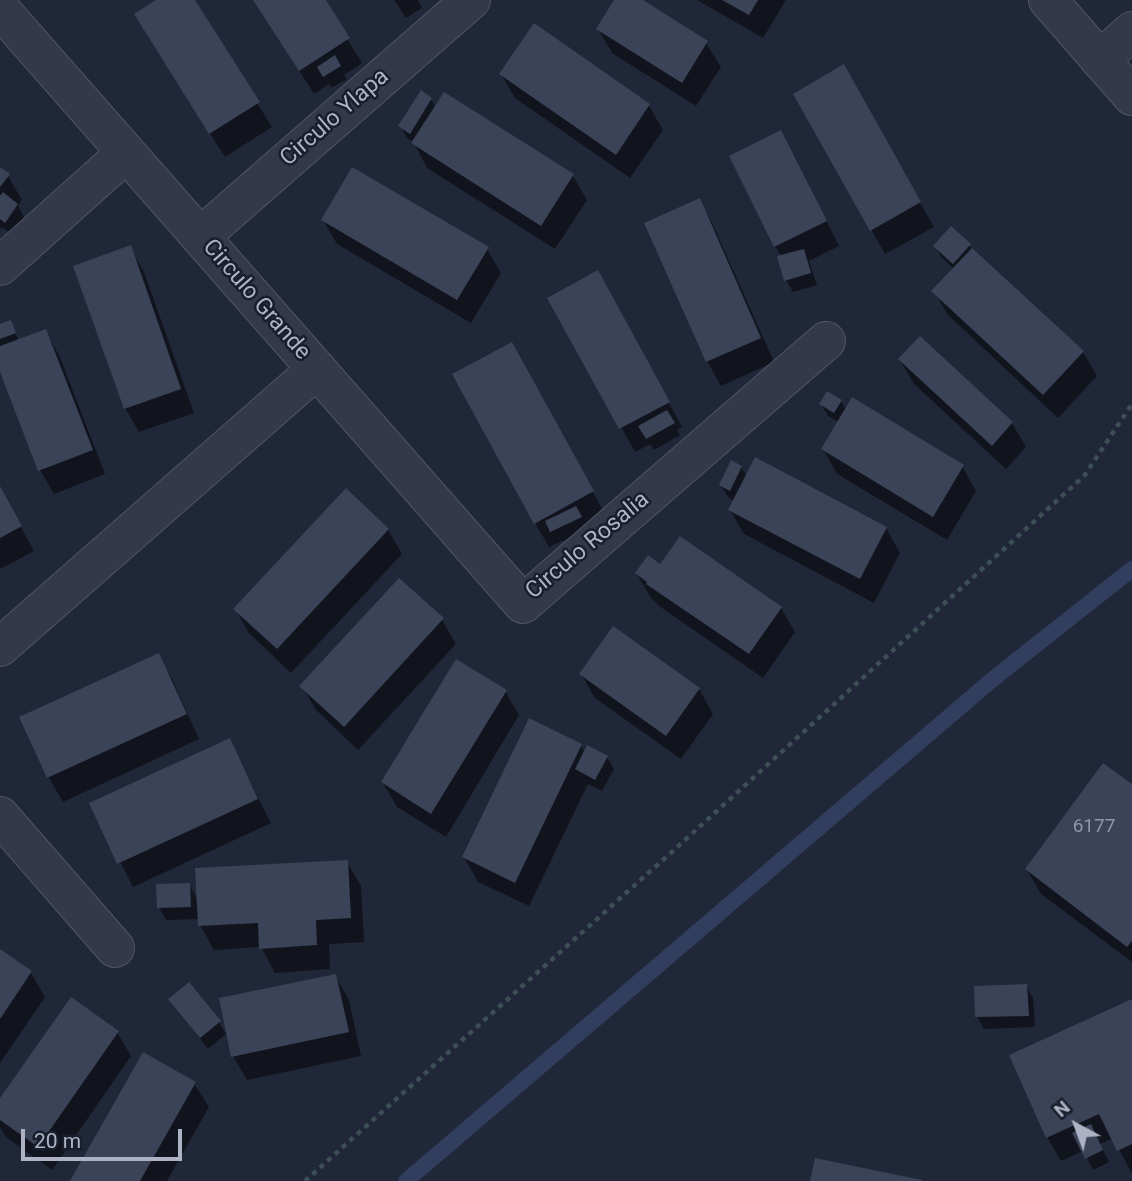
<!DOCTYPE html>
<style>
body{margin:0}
#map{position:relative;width:1132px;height:1181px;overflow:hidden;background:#202738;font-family:Roboto,sans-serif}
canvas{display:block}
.north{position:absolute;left:1041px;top:1090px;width:70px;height:70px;-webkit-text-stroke:5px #191e2d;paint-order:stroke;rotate:319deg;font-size:19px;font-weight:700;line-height:28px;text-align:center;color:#adb3c5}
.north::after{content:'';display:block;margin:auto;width:24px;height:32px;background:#adb3c5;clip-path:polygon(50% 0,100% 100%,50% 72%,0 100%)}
.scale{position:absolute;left:21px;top:1129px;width:161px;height:32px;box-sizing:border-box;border:4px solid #adb3c5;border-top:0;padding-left:9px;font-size:21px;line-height:24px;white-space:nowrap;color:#adb3c5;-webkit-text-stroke:5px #191e2d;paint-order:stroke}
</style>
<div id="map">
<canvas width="1132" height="1181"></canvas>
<div class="north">N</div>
<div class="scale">20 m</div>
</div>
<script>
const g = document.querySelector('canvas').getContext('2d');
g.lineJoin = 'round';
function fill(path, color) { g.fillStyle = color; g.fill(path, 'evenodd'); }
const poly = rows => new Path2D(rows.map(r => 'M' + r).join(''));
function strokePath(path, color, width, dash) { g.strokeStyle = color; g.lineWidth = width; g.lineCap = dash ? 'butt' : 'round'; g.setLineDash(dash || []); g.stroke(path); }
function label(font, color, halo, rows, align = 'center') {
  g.font = font + ' Roboto,sans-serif'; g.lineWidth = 5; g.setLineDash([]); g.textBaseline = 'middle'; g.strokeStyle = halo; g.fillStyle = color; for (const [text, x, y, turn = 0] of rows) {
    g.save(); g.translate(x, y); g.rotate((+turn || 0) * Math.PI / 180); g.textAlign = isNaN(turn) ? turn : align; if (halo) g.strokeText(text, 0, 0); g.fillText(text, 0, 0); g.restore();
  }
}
fill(poly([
 [159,0,193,0,272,127,225,157,150,39],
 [254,0,323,0,362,63,344,75,347,79,331,88,329,84,314,94],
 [394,0,418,0,422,8,406,18],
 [616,0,639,0,706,43,721,67,696,106,612,53,598,29],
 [697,0,786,0,763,38],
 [534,26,649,106,663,130,630,178,515,98,501,74],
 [843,67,934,227,885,254,795,94],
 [431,99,436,108,573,176,587,200,555,249,427,168,414,143,407,138,400,126],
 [794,156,839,246,809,261,817,285,793,292,786,280,782,257,775,246],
 [0,169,8,176,22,200,18,206,24,217,12,234,2,227,0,230],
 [699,200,713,225,774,362,721,386,707,361],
 [323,220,487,249,501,273,471,323,337,244],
 [969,245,974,252,1083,352,1097,376,1058,418,948,315,934,291,954,269,942,258,935,246],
 [130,248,144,272,194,413,139,432,125,408],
 [611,297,682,427,677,430,680,435,654,450,650,444,635,452,550,298],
 [10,322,19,341,45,331,59,355,105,474,54,494,40,470,0,367,0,326],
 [900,360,1012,423,1026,447,1006,469,914,384],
 [525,369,606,516,587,530,549,547,535,523],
 [841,401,846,410,962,466,976,491,947,540,837,474,823,449,839,422,828,416,821,404],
 [741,467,747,477,886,528,900,553,874,603,744,534,730,510,734,501,728,497,721,485],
 [0,489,34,551,0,569],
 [388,530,402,554,291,673,249,633,235,609],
 [660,566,781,608,795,632,763,678,662,608,651,598,637,574],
 [442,620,456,644,358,750,316,710,302,686],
 [158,655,172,679,199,739,63,802,49,778,22,718],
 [581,674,699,689,713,714,681,759,595,698],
 [505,691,519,715,446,837,397,807,383,783],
 [229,740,271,823,133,887,91,804],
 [581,746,585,753,607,757,614,769,602,791,588,784,529,906,478,882,464,857],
 [1132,786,1132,962,1041,894,1027,870],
 [347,862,361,886,364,942,329,944,330,969,275,973,261,947,214,950,200,925,200,919,166,920,159,907,189,885,199,901],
 [0,951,31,973,45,997,0,1063],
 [335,976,349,1000,361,1056,247,1080,233,1056],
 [1026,985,1033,998,1035,1027,984,1029,977,1017],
 [171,1000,219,1022,226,1034,208,1049],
 [1132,1001,1132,1174,1113,1138,1100,1144,1109,1162,1093,1170,1083,1151,1061,1161,1047,1137],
 [117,1032,131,1056,52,1170,6,1137,0,1127,0,1101],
 [194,1083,209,1107,167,1181,72,1181]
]), '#0007');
strokePath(poly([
 [406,1181,993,679,1132,569]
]), '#313e5e', 16);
fill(poly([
 [156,0,195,0,260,102,209,134,134,14],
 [253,0,326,0,350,38,299,71],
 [614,0,643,0,708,41,682,83,596,29],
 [722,0,758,0,749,15],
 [534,23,650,104,616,155,499,74],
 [335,55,341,66,323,77,317,67],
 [844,64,921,202,870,231,793,94],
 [421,90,432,98,410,134,398,126],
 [444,92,574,174,541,226,411,143],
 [781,130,827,221,774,247,729,156],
 [0,167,10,174,0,187],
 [352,167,489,247,457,300,321,220],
 [3,192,18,204,5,223,0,219,0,196],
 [700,198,761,338,706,362,644,223],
 [951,226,971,244,953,264,933,246],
 [131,245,181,389,124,409,73,266],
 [972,248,1084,351,1043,395,931,291],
 [804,249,811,273,784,281,777,256],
 [598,270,670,402,619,429,547,298],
 [11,320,16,333,0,339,0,324],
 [46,329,93,450,38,471,0,372,0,346],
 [920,336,1013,422,992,446,898,359],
 [512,342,594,491,534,524,452,374],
 [827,391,842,400,834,413,819,404],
 [852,397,964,465,933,517,821,449],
 [667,410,675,423,646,439,638,426],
 [755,457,887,527,860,579,728,510],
 [731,460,742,466,730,491,719,485],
 [0,486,22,526,0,538],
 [346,488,389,529,277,649,233,609],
 [576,506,582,517,550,532,545,521],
 [680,536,782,607,749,654,646,584,647,582,635,573,648,555,660,564],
 [399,578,444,618,344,727,299,686],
 [613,626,700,688,666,736,579,674],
 [159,653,187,714,47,778,19,717],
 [456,659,507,690,431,814,381,782],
 [529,718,582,744,515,883,462,857],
 [230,738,258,799,117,864,89,803],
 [587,745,608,756,595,780,575,769],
 [1103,763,1132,784,1132,941,1127,947,1025,869],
 [348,860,351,918,316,920,317,945,259,949,258,923,198,926,195,868],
 [190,883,191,907,157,908,156,884],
 [0,949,32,971,0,1019],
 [336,974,349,1032,231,1057,219,998],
 [189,982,221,1021,200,1038,168,999],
 [1027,984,1029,1016,975,1017,974,986],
 [71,997,119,1031,38,1147,0,1120,0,1098],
 [1132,999,1132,1144,1117,1151,1099,1114,1046,1138,1009,1055],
 [143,1052,196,1082,140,1181,70,1181],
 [1091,1124,1103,1150,1085,1159,1072,1133],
 [815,1158,922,1180,922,1181,810,1181]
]), '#3b4358');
const minor = poly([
 [0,9,523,604,826,341],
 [1100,60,1132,31],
 [200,237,471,0],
 [0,266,126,153],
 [0,647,317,369],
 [0,816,115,948]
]);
const tertiary = poly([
 [1048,0,1132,96]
]);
strokePath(minor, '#515666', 40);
strokePath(tertiary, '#515666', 40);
strokePath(poly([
 [305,1181,684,841,1084,476,1132,404]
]), '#3c4f54', 4.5, [5, 5]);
strokePath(minor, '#333949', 38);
strokePath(tertiary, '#333949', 38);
label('19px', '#9097aa', null, [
 ["6177",1094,827]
]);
label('23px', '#adb3c5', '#191e2d', [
 ["Circulo Ylapa",335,118,-41],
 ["Circulo Grande",256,300,49],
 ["Circulo Rosalia",588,546,-40]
]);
</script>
